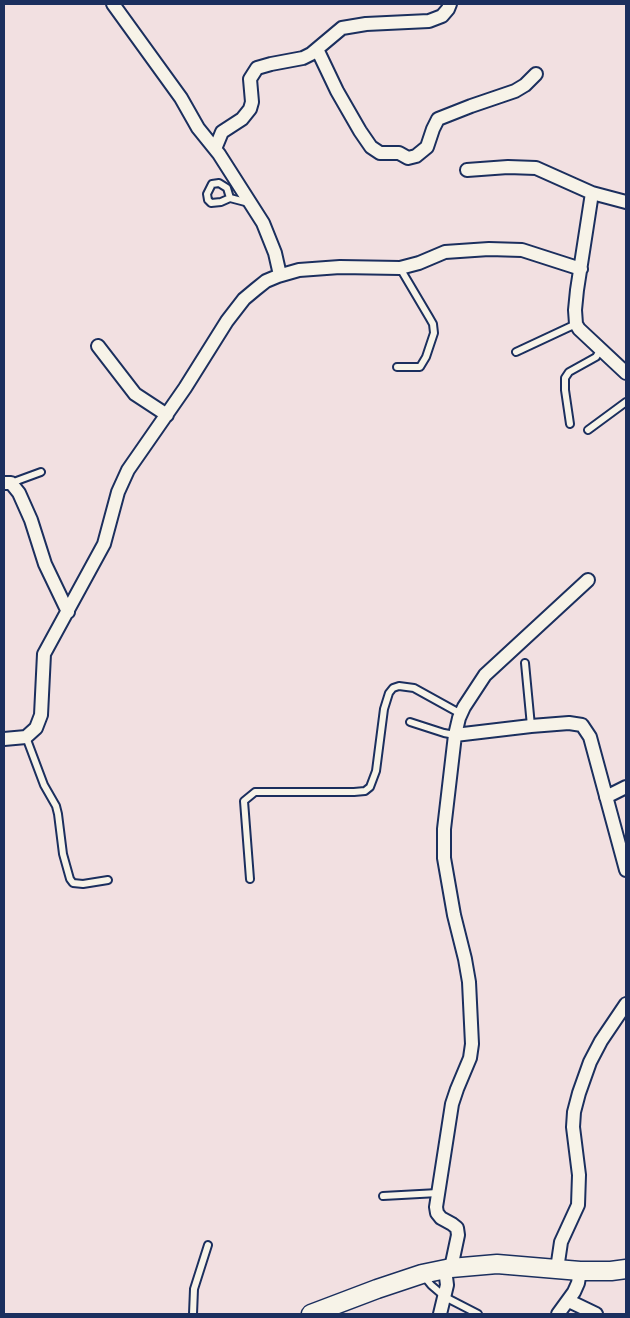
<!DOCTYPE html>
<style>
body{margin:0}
#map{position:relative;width:630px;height:1318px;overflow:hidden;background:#f2e0e1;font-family:"Balsamiq Sans",sans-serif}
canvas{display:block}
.frame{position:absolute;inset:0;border:5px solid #1b2f5e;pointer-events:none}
</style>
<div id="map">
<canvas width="630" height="1318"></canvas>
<div class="frame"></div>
</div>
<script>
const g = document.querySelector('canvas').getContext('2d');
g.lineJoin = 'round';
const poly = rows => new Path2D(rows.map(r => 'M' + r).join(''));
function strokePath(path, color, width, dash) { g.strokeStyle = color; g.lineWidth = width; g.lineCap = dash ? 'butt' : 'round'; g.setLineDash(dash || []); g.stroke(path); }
const service = poly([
 [230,198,227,188,219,183,212,184,207,194,208,200,211,203,221,202,230,198,249,203],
 [516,352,576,324],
 [397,367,420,367,426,357,434,333,433,324,429,317,400,268],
 [570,424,565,390,565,378,569,372,596,357,601,349],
 [588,430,626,402],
 [11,483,41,472],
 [525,663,531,726],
 [410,722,444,733,455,735],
 [26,737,44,785,56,806,58,814,63,854,70,879,73,883,83,884,108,880],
 [250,879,244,801,255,792,354,792,365,791,370,787,376,771,384,709,389,693,393,688,399,686,414,688,461,714],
 [383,1196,438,1193],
 [423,1275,431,1285,445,1297,478,1314],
 [193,1314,194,1289,208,1245]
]);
const minor = poly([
 [113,4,181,98,198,128,219,154,263,223,275,253,280,275],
 [317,49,337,91,360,131,371,147,380,153,399,153,408,158,416,156,427,147,433,129,438,119,471,106,515,91,525,85,536,74],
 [215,149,222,132,242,119,250,109,252,102,250,79,257,68,271,64,303,58,311,54,342,28,366,24,429,21,442,16,448,9,450,4],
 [467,170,508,167,536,168,592,193,626,202],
 [592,193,577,290,575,310,576,324,579,329,626,373],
 [98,346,135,394,167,415],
 [4,483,11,483,19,493,31,520,45,564,68,612],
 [455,735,459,718,464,707,485,675,588,580],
 [4,739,26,737,36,728,41,715,44,654,104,544,118,492,128,470,185,388,227,321,244,299,256,289,266,281,278,276,299,270,340,267,400,268,419,263,445,252,489,249,522,250,581,269],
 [606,797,626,787],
 [451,1268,458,1235,457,1228,452,1224,441,1218,437,1213,436,1207,452,1104,457,1089,470,1058,472,1044,469,982,465,959,454,915,444,858,444,829,455,735,531,726,569,723,582,725,590,737,626,870],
 [557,1269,561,1242,578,1205,579,1175,573,1127,574,1112,579,1093,590,1062,601,1041,626,1004],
 [569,1301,596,1314],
 [440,1314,447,1285,445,1269],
 [558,1314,574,1292,578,1283,580,1271]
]);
const secondary = poly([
 [311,1314,377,1289,422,1274,451,1268,497,1264,580,1271,611,1271,626,1269]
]);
strokePath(service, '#1b2f5e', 10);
strokePath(minor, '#1b2f5e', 16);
strokePath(secondary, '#1b2f5e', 21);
strokePath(service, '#f7f3e8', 6);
strokePath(minor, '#f7f3e8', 12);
strokePath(secondary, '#f7f3e8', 18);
</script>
